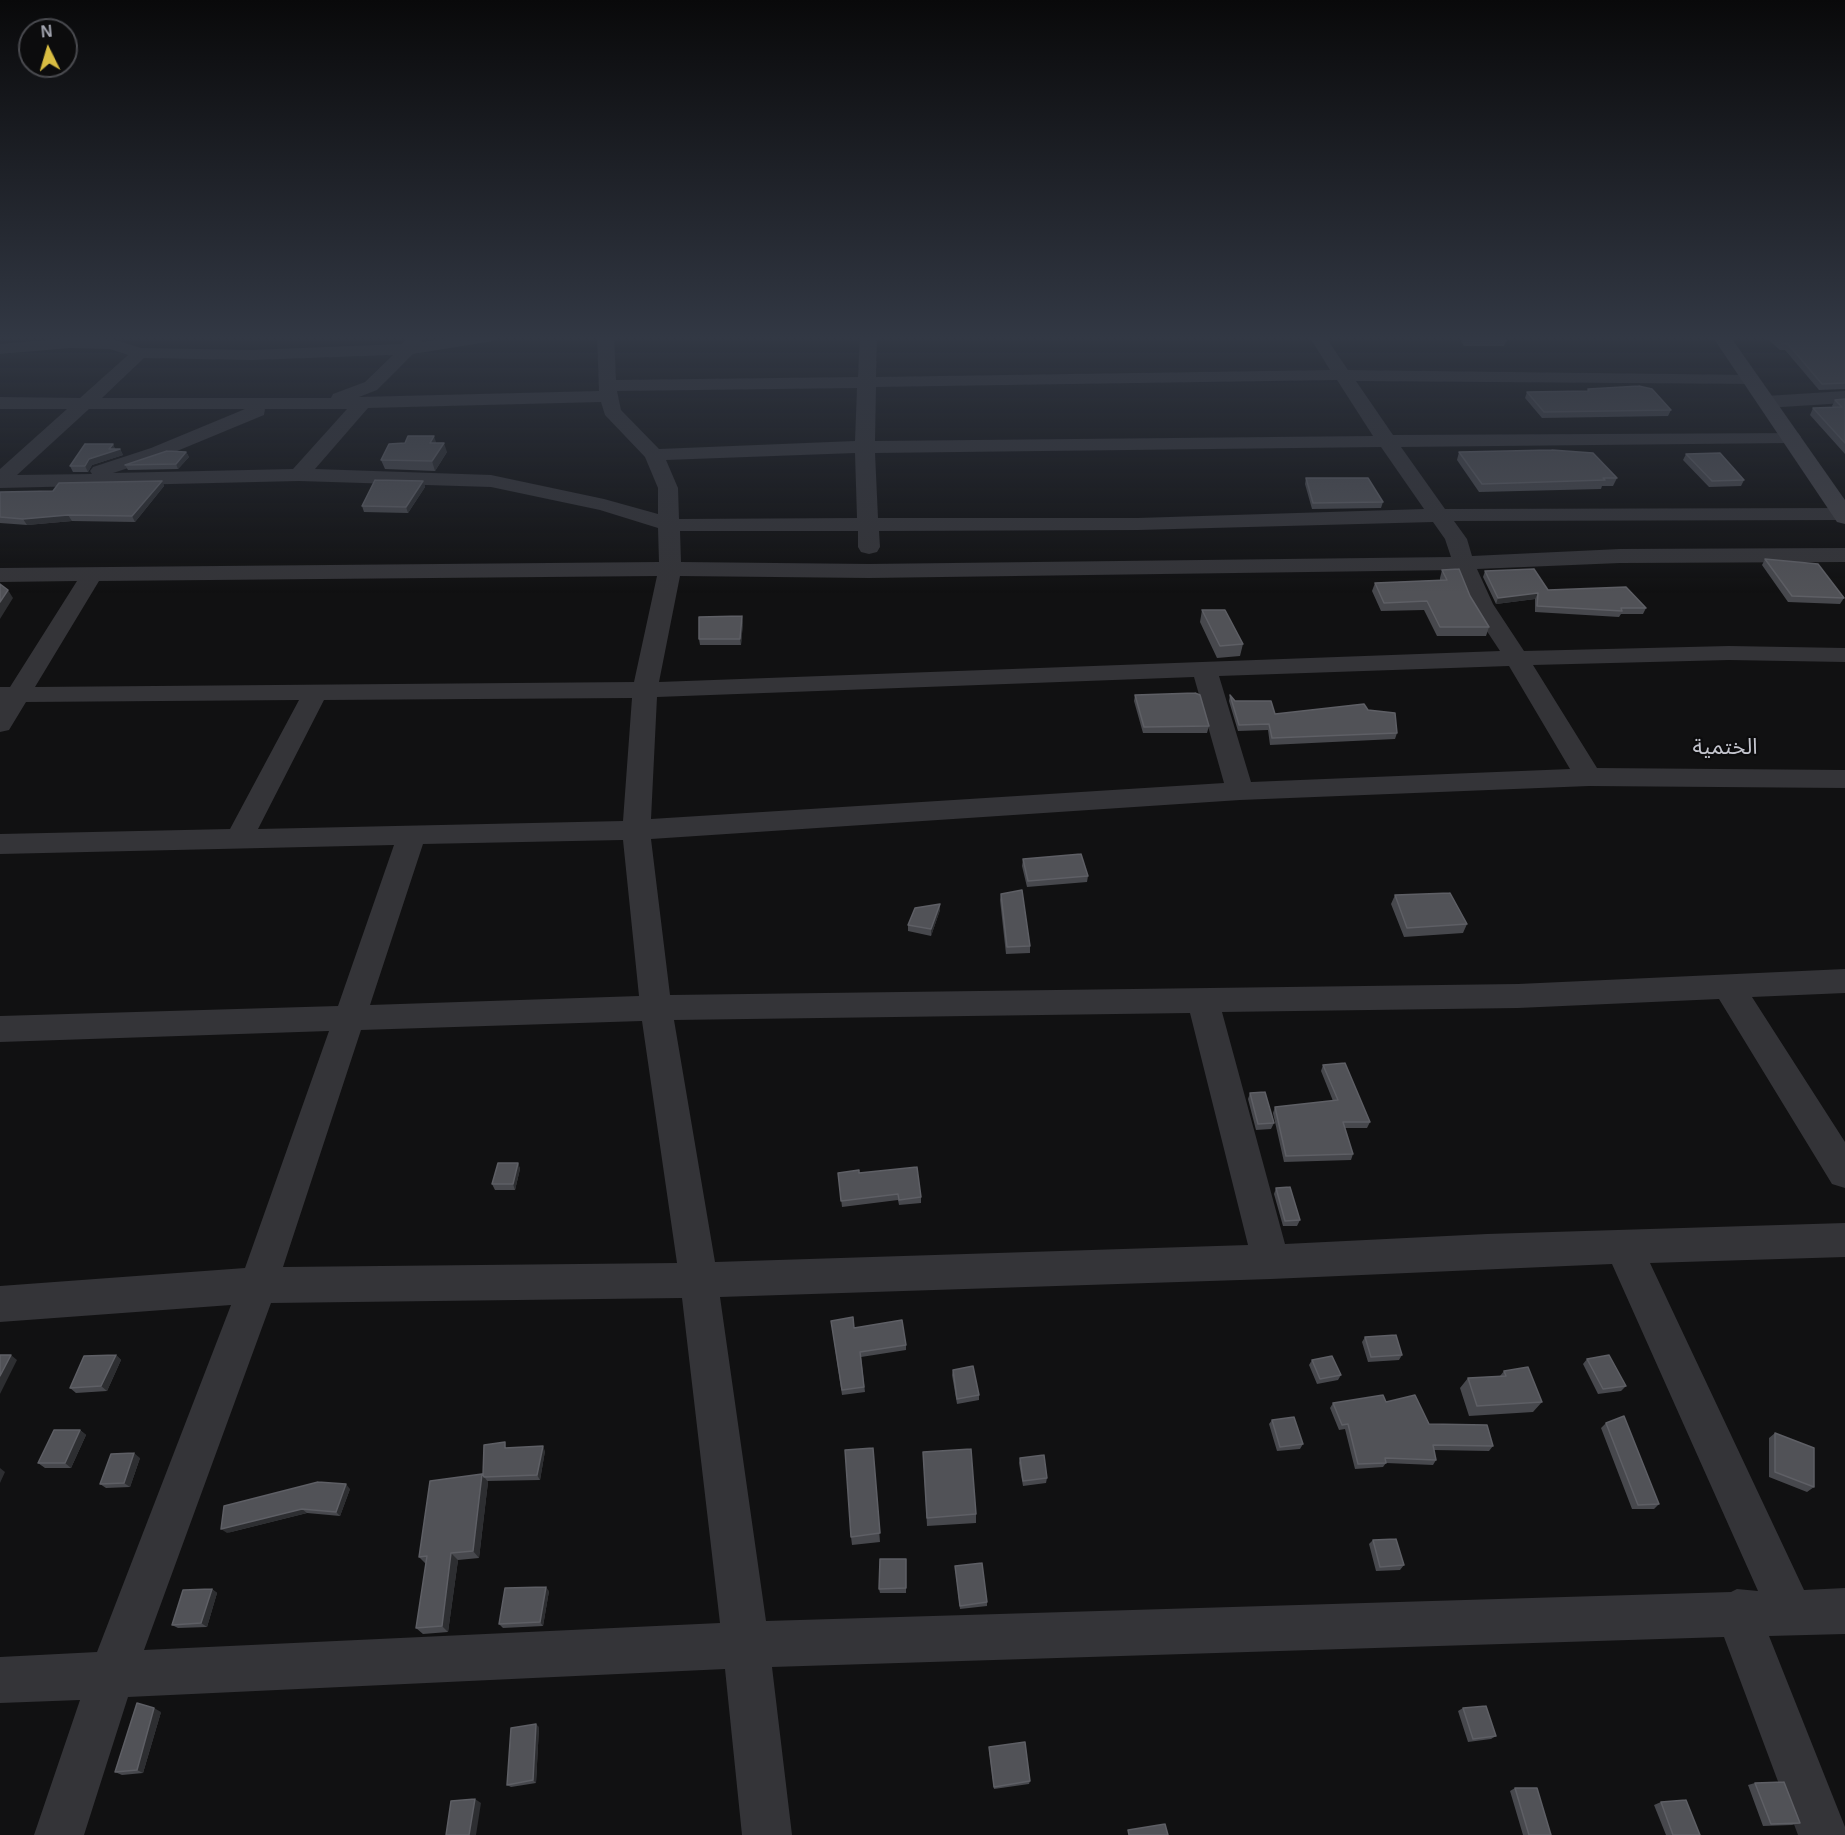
<!DOCTYPE html>
<meta charset="utf-8">
<style>
body{margin:0}
#map{position:relative;width:1845px;height:1835px;overflow:hidden;background:#111112;font-family:Helvetica,sans-serif}
canvas{display:block}
.north{position:absolute;left:18px;top:18px;width:60px;height:60px;box-sizing:border-box;background:#0c0c0d;border:2px solid #494a4f;border-radius:50%;rotate:355deg;font-size:16px;font-weight:700;line-height:24px;text-align:center;color:#a4a6b1}
.north::after{content:'';display:block;margin:auto;width:21px;height:27px;background:#d9bd42;clip-path:polygon(50% 0,100% 100%,50% 72%,0 100%)}
</style>
<div id="map">
<canvas width="1845" height="1835"></canvas>
<div class="north">N</div>
</div>
<script>
const g = document.querySelector('canvas').getContext('2d');
g.lineJoin = 'round';
const poly = rows => new Path2D(rows.map(r => 'M' + r).join(''));
function fill(path, color) { g.fillStyle = color; g.fill(path, 'evenodd'); }
function strokePath(path, color, width, dash) { g.strokeStyle = color; g.lineWidth = width; g.lineCap = dash ? 'butt' : 'round'; g.setLineDash(dash || []); g.stroke(path); }
function label(font, color, halo, rows, align = 'center') {
  g.font = font + ' Helvetica,"Noto Sans Arabic",sans-serif'; g.lineWidth = 4.5; g.setLineDash([]); g.textBaseline = 'middle'; g.strokeStyle = halo; g.fillStyle = color; for (const [text, x, y, turn = 0] of rows) {
    g.save(); g.translate(x, y); g.rotate((+turn || 0) * Math.PI / 180); g.textAlign = isNaN(turn) ? turn : align; if (halo) g.strokeText(text, 0, 0); g.fillText(text, 0, 0); g.restore();
  }
}
fill(poly([
 [414,336,420,337,422,342,460,336,502,336,493,341,413,354,377,390,359,397,599,391,597,336,614,336,616,380,858,377,860,336,877,336,876,377,1330,370,1309,336,1325,336,1348,370,1756,375,1759,379,1756,383,1750,384,1356,381,1393,435,1798,433,1801,437,1791,443,1401,447,1445,509,1845,508,1843,520,1454,521,1467,539,1472,556,1620,549,1845,548,1845,562,1620,563,1477,569,1493,604,1524,651,1729,646,1845,648,1845,662,1729,660,1533,665,1597,768,1845,770,1845,788,1589,786,1240,800,651,839,670,995,1518,984,1845,969,1845,993,1752,997,1845,1142,1845,1188,1832,1184,1719,999,1518,1008,1222,1012,1285,1244,1487,1234,1845,1223,1845,1257,1650,1263,1804,1590,1845,1588,1845,1634,1769,1636,1845,1827,1845,1835,1798,1835,1724,1637,772,1667,792,1835,742,1835,725,1669,128,1697,84,1835,34,1835,80,1700,0,1703,0,1657,97,1652,231,1305,0,1322,0,1286,245,1268,329,1031,0,1042,0,1016,338,1006,394,845,0,854,0,834,230,829,299,700,26,702,9,730,0,732,0,687,10,687,77,581,0,582,0,568,659,562,658,528,600,510,491,487,299,481,0,488,0,469,67,409,0,409,0,397,80,398,128,355,110,349,70,348,0,354,0,344,70,338,112,339,141,348,252,350,402,344,408,337,414,336],
 [393,355,365,382,333,394,331,398,102,398,144,358,252,360,393,355],
 [1337,380,1373,436,875,441,876,387,1337,380],
 [857,388,855,441,659,449,621,410,617,391,857,388],
 [601,402,605,415,645,457,658,488,658,514,604,499,491,475,315,469,368,408,601,402],
 [89,409,245,409,151,448,93,467,90,471,92,474,17,475,89,409],
 [265,409,347,409,293,469,113,473,165,456,264,415,265,409],
 [1381,447,1424,509,1138,518,878,518,875,453,1381,447],
 [855,453,857,518,679,519,678,488,666,460,855,453],
 [1433,522,1445,539,1451,557,869,564,681,562,680,531,858,531,858,547,861,552,869,554,877,552,880,547,879,531,1138,530,1433,522],
 [1455,570,1469,604,1500,651,659,682,680,576,869,578,1455,570],
 [657,576,634,682,35,687,99,581,657,576],
 [1509,666,1570,769,1251,782,1219,676,1509,666],
 [1194,677,1224,783,651,819,657,697,1194,677],
 [632,698,623,821,258,829,324,700,632,698],
 [623,840,639,996,370,1005,423,844,623,840],
 [1190,1013,1248,1245,715,1262,674,1020,1190,1013],
 [642,1021,677,1263,283,1267,361,1030,642,1021],
 [1612,1264,1758,1591,1737,1589,1731,1592,766,1621,720,1297,1271,1279,1612,1264],
 [682,1298,720,1623,144,1650,271,1303,682,1298],
 [1845,391,1845,403,1766,408,1757,402,1766,396,1845,391]
]), '#343438');
fill(poly([
 [1712,336,1730,336,1845,500,1845,524,1837,522,1712,336]
]), '#414146');
fill(poly([
 [1458,336,1501,336,1506,341,1504,346,1464,346],
 [1764,336,1845,336,1845,389,1819,390,1785,350,1780,350],
 [1588,389,1671,410,1668,416,1542,418,1525,398,1527,392,1587,391],
 [1845,399,1845,454,1810,415,1813,408,1833,408,1832,406,1835,400],
 [436,443,447,452,435,471,385,469,381,460],
 [113,444,115,449,120,449,123,455,92,465,88,472,73,472,70,466],
 [186,452,189,457,178,469,128,470,125,465],
 [1459,452,1617,478,1613,486,1602,486,1601,489,1479,492,1457,460],
 [1686,454,1744,480,1741,486,1709,487,1683,460],
 [1306,478,1383,502,1381,508,1312,509,1305,484],
 [162,481,164,486,135,522,72,521,27,525,0,523,0,492,53,491],
 [423,481,425,487,408,513,364,512,362,506],
 [1765,559,1844,598,1840,604,1788,602,1762,565],
 [1442,570,1470,596,1489,627,1486,636,1437,636,1424,610,1381,611,1372,591,1375,583,1440,580,1440,578],
 [1485,571,1548,590,1646,608,1643,614,1621,614,1619,617,1535,612,1535,599,1496,604,1483,577],
 [1202,610,1243,644,1240,656,1217,658,1200,622],
 [743,622,741,645,700,645,699,639],
 [1135,695,1209,726,1207,733,1143,733,1134,701],
 [1230,695,1235,701,1275,714,1368,710,1397,733,1395,739,1270,745,1268,730,1238,731,1229,701],
 [1023,859,1088,876,1087,882,1027,887,1022,866],
 [1001,894,1030,946,1030,953,1006,954,1000,900],
 [1395,895,1467,924,1463,933,1404,937,1391,904],
 [940,904,940,910,931,936,908,931,908,925],
 [1323,1065,1370,1122,1367,1128,1345,1128,1353,1154,1351,1160,1284,1162,1273,1113,1275,1107,1333,1101,1321,1071],
 [1250,1093,1274,1123,1271,1129,1256,1130,1248,1099],
 [518,1163,520,1169,515,1190,495,1190,492,1184],
 [838,1173,859,1173,921,1197,921,1203,899,1205,898,1200,842,1207],
 [1276,1188,1300,1220,1297,1226,1283,1226,1274,1194],
 [831,1321,854,1328,906,1345,906,1350,861,1357,865,1392,842,1395],
 [1365,1337,1402,1355,1399,1360,1368,1362,1362,1342],
 [116,1355,121,1360,107,1391,76,1393,70,1388],
 [1587,1359,1626,1386,1621,1391,1598,1394,1583,1364],
 [1312,1360,1341,1375,1338,1380,1317,1384,1309,1365],
 [953,1370,979,1395,979,1400,957,1404,952,1375],
 [1504,1371,1542,1402,1533,1412,1469,1416,1460,1388,1468,1378,1500,1376],
 [1386,1402,1429,1424,1493,1446,1489,1451,1434,1450,1436,1460,1433,1465,1386,1463,1383,1467,1355,1469,1345,1429,1339,1430,1330,1408,1333,1403],
 [1272,1420,1303,1444,1300,1449,1277,1451,1269,1424],
 [1606,1423,1659,1504,1654,1509,1632,1509,1601,1428],
 [80,1430,86,1435,71,1468,45,1468,38,1463],
 [1775,1433,1814,1487,1807,1492,1769,1477,1769,1438],
 [508,1447,545,1451,540,1480,487,1481,488,1482,479,1558,458,1560,448,1632,423,1634,416,1628,426,1564,419,1557,482,1474],
 [873,1448,880,1542,852,1545,851,1537],
 [923,1452,976,1514,976,1523,927,1526],
 [140,1458,130,1487,106,1488,100,1484],
 [1020,1458,1047,1478,1046,1483,1023,1486,1019,1463],
 [350,1489,340,1516,307,1513,227,1533],
 [1373,1540,1404,1565,1400,1570,1376,1571,1369,1544],
 [906,1559,906,1593,880,1593,879,1589],
 [955,1566,987,1602,987,1606,960,1609],
 [212,1589,217,1593,207,1627,178,1628,172,1625],
 [549,1591,543,1626,503,1628,499,1624],
 [1463,1708,1496,1736,1491,1739,1468,1742,1458,1711],
 [161,1712,143,1773,122,1775,115,1772],
 [539,1727,536,1783,511,1787,507,1785],
 [989,1747,1030,1781,1029,1784,994,1789,989,1750],
 [1755,1783,1800,1823,1792,1825,1763,1826,1748,1785],
 [1515,1788,1551,1835,1523,1835,1510,1791],
 [1661,1802,1700,1835,1666,1835,1654,1805]
]), '#47484d');
fill(poly([
 [434,436,437,445,430,443],
 [444,443,447,452,435,471,432,461],
 [113,444,115,449,120,449,123,455,92,465,88,472,85,466,89,459,109,449],
 [186,452,189,457,178,469,176,464],
 [162,481,164,486,135,522,132,516],
 [423,481,425,487,408,513,406,507],
 [68,515,72,521,27,525,23,519],
 [8,590,13,598,0,619,0,602],
 [1538,593,1535,599,1496,604,1498,598],
 [742,616,743,622,741,645,740,639],
 [940,904,940,910,931,936,931,929],
 [518,1163,520,1169,515,1190,513,1184],
 [11,1355,17,1360,0,1394,0,1376],
 [116,1355,121,1360,107,1391,101,1386],
 [80,1430,86,1435,71,1468,65,1463],
 [543,1446,545,1451,540,1480,537,1475],
 [134,1453,140,1458,130,1487,124,1483],
 [0,1468,5,1472,0,1483],
 [482,1474,488,1482,479,1558,473,1551],
 [346,1484,350,1489,340,1516,336,1512],
 [302,1509,307,1513,227,1533,221,1529],
 [451,1553,458,1560,448,1632,442,1626],
 [546,1587,549,1591,543,1626,540,1622],
 [212,1589,217,1593,207,1627,201,1623],
 [154,1708,161,1712,143,1773,137,1770],
 [536,1724,539,1727,536,1783,533,1780],
 [475,1799,481,1803,476,1835,469,1835]
]), '#2d2e31');
const building = poly([
 [1463,336,1501,336,1506,341,1466,340,1463,336],
 [1774,336,1845,336,1845,383,1822,384,1788,344,1783,344,1774,336],
 [1639,386,1652,389,1671,410,1544,412,1527,392,1589,391,1588,389,1639,386],
 [1845,399,1845,443,1813,408,1842,407,1835,400,1845,399],
 [408,436,434,436,430,443,444,443,432,461,381,460,389,444,405,443,408,436],
 [85,444,113,444,109,449,120,449,89,459,85,466,70,466,85,444],
 [1552,450,1593,453,1617,478,1603,478,1605,480,1482,484,1459,452,1552,450],
 [167,451,186,452,176,464,125,465,167,451],
 [1720,453,1744,480,1712,481,1686,454,1720,453],
 [1306,478,1368,478,1383,502,1313,503,1306,478],
 [375,480,423,481,406,507,362,506,375,480],
 [162,481,132,516,68,515,23,519,0,517,0,492,53,491,59,483,162,481],
 [1765,559,1818,564,1844,598,1792,596,1765,559],
 [1459,569,1470,596,1489,627,1440,627,1427,601,1384,603,1375,583,1447,580,1442,570,1459,569],
 [1534,569,1548,590,1626,587,1646,608,1621,608,1622,611,1537,606,1538,593,1498,598,1485,571,1534,569],
 [0,584,8,590,0,602,0,584],
 [1202,610,1225,610,1243,644,1220,646,1202,610],
 [742,616,740,639,699,639,699,617,742,616],
 [1195,693,1200,695,1209,726,1144,727,1135,695,1195,693],
 [1230,695,1235,701,1271,701,1275,714,1364,704,1368,710,1395,713,1397,733,1272,738,1269,724,1239,725,1230,695],
 [1081,854,1088,876,1028,881,1023,859,1081,854],
 [1022,890,1030,946,1007,947,1001,894,1022,890],
 [1450,893,1467,924,1407,928,1395,895,1450,893],
 [940,904,931,929,908,925,915,908,940,904],
 [1345,1063,1370,1122,1343,1122,1353,1154,1286,1156,1275,1107,1338,1100,1323,1065,1345,1063],
 [1265,1092,1274,1123,1258,1124,1250,1093,1265,1092],
 [498,1163,518,1163,513,1184,492,1184,498,1163],
 [917,1167,921,1197,899,1200,898,1194,841,1201,838,1173,859,1170,859,1173,917,1167],
 [1290,1187,1300,1220,1285,1221,1276,1188,1290,1187],
 [853,1317,854,1328,902,1320,906,1345,860,1352,864,1387,842,1390,831,1321,853,1317],
 [1396,1335,1402,1355,1371,1357,1365,1337,1396,1335],
 [0,1355,11,1355,0,1376,0,1355],
 [116,1355,101,1386,70,1388,84,1356,116,1355],
 [1609,1355,1626,1386,1603,1389,1587,1359,1609,1355],
 [1332,1356,1341,1375,1320,1379,1312,1360,1332,1356],
 [973,1366,979,1395,957,1399,953,1370,973,1366],
 [1528,1367,1542,1402,1477,1406,1468,1378,1506,1376,1504,1371,1528,1367],
 [1383,1395,1386,1402,1415,1395,1429,1424,1487,1425,1493,1446,1433,1445,1436,1460,1385,1458,1386,1463,1358,1464,1348,1424,1342,1425,1333,1403,1383,1395],
 [1624,1416,1659,1504,1638,1505,1606,1423,1624,1416],
 [1294,1417,1303,1444,1280,1447,1272,1420,1294,1417],
 [54,1430,80,1430,65,1463,38,1463,54,1430],
 [1775,1433,1814,1448,1814,1487,1775,1472,1775,1433],
 [505,1442,505,1448,543,1446,537,1475,484,1477,483,1475,484,1445,505,1442],
 [873,1448,880,1533,851,1537,845,1450,873,1448],
 [971,1449,976,1514,927,1518,923,1452,971,1449],
 [134,1453,124,1483,100,1484,111,1454,134,1453],
 [1044,1455,1047,1478,1023,1481,1020,1458,1044,1455],
 [482,1474,473,1551,451,1553,442,1626,416,1628,427,1556,419,1557,430,1481,482,1474],
 [318,1482,346,1484,336,1512,302,1509,221,1529,224,1506,318,1482],
 [1396,1539,1404,1565,1380,1567,1373,1540,1396,1539],
 [880,1559,906,1559,906,1588,879,1589,880,1559],
 [982,1563,987,1602,960,1606,955,1566,982,1563],
 [546,1587,540,1622,499,1624,505,1588,546,1587],
 [212,1589,201,1623,172,1625,183,1590,212,1589],
 [137,1703,154,1708,137,1770,115,1772,137,1703],
 [1486,1706,1496,1736,1473,1739,1463,1708,1486,1706],
 [536,1724,533,1780,507,1785,511,1728,536,1724],
 [1025,1742,1030,1781,994,1787,989,1747,1025,1742],
 [1784,1782,1800,1823,1771,1824,1755,1783,1784,1782],
 [1515,1788,1537,1788,1551,1835,1529,1835,1515,1788],
 [475,1799,469,1835,446,1835,451,1801,475,1799],
 [1686,1800,1700,1835,1673,1835,1661,1802,1686,1800],
 [1165,1824,1168,1835,1129,1835,1128,1830,1165,1824]
]);
fill(building, '#515257');
strokePath(building, '#5e5f65', 1.5);
const sky = g.createLinearGradient(0, 0, 0, 593);
sky.addColorStop(0, '#09090a');
sky.addColorStop(0.57, '#323844');
sky.addColorStop(1, '#32384400');
g.fillStyle = sky;
g.fillRect(0, 0, 1845, 593);
label('22px', '#c4c5ce', '#0c0c0d', [
 ["الختمية",1725,748]
]);
</script>
